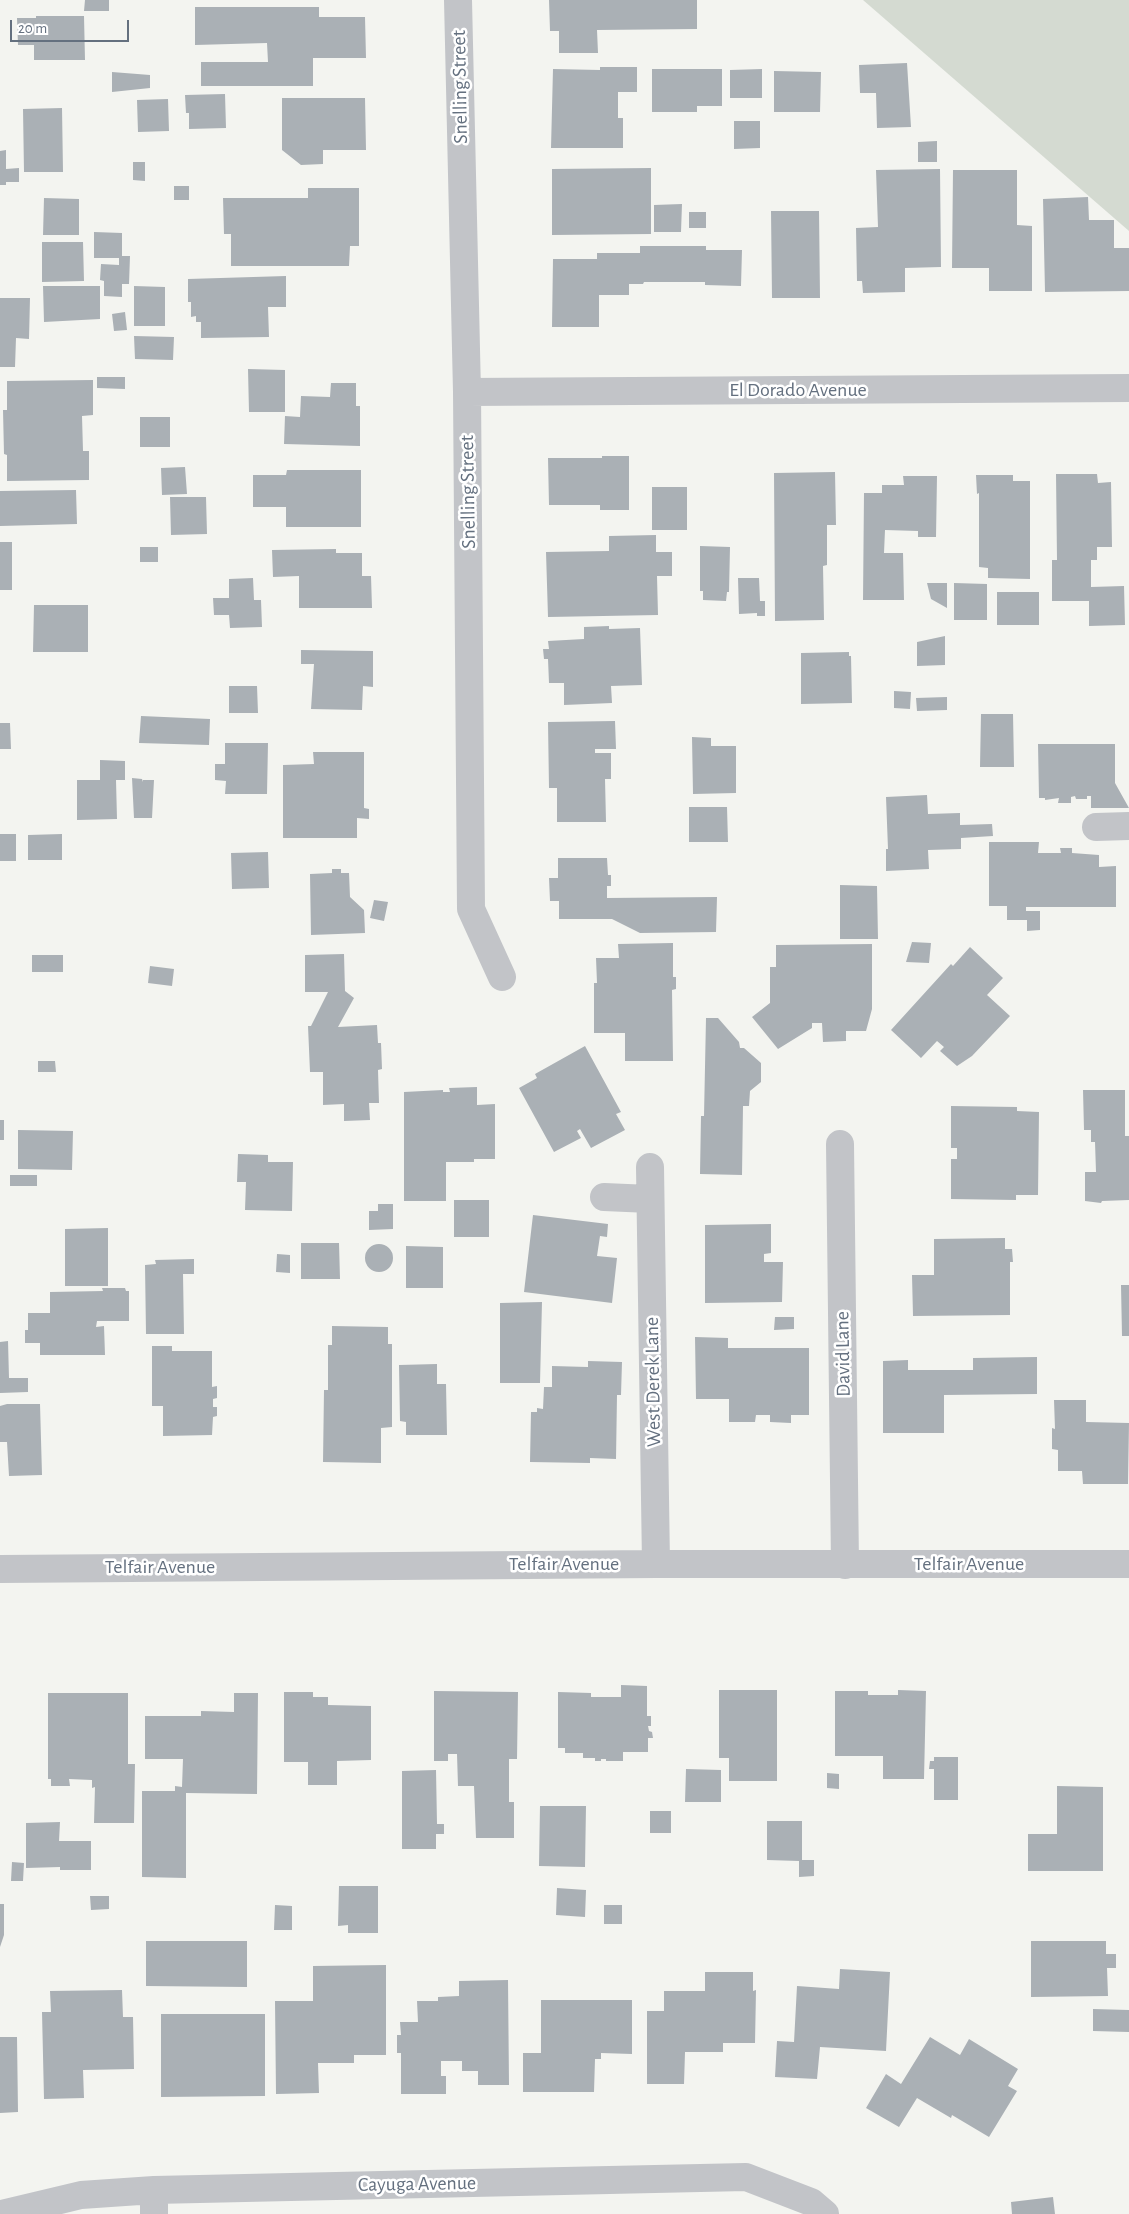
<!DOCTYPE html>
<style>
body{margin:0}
#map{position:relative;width:1129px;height:2214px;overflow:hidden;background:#f3f4f0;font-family:"Alegreya Sans",sans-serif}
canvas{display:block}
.scale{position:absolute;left:10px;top:20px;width:119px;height:22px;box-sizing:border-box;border:2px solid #64707f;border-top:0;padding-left:6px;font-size:15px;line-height:18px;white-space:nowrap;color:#64707f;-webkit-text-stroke:4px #fff;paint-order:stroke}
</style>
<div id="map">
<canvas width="1129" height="2214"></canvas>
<div class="scale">20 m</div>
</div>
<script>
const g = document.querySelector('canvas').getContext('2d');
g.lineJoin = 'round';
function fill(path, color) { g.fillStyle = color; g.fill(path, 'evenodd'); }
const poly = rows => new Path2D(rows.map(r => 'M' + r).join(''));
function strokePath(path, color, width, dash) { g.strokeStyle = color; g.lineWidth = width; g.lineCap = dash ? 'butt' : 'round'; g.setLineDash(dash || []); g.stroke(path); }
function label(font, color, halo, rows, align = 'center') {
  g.font = font + ' "Alegreya Sans",sans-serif'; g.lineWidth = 5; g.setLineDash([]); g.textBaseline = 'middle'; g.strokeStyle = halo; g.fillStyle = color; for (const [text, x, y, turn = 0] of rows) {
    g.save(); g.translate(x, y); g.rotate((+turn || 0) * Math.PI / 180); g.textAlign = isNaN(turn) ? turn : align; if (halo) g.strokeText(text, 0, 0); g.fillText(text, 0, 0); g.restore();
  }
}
fill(poly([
 [863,0,1129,0,1129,231]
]), '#d4dad1');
fill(poly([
 [85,0,109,0,109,11,84,11],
 [549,0,697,0,697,29,597,30,598,53,559,53,559,31,550,31],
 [195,7,319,7,319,17,365,17,366,58,313,58,313,86,201,86,201,62,268,62,267,43,195,45],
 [36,16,84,16,85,60,34,60,34,45,18,45,17,18,36,18],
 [907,63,911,127,877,128,876,93,860,93,859,65],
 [600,67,637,67,637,92,618,92,618,118,623,118,623,148,551,148,553,69,600,70],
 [652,69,722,69,722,106,697,106,697,112,652,112],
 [762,69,762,98,730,98,730,70],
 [774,71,821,72,820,112,774,112],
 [112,72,150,75,150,88,112,92],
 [225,94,226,128,189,129,189,113,186,113,185,95],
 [282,98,365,98,366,150,323,150,323,164,301,165,282,150],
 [168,99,169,131,138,132,137,100],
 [62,108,63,172,24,172,23,109],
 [734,121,760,121,760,148,734,149],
 [937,141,937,162,918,162,918,142],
 [6,150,6,169,19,168,19,182,6,182,6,185,0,185,0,151],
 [133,162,145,162,145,181,133,180],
 [651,168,651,234,552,235,552,169],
 [940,169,941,267,905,268,905,292,863,293,862,281,857,281,856,228,878,227,876,170],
 [953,170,1017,170,1017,225,1032,226,1032,291,989,291,989,268,952,268],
 [174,186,189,186,189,200,174,200],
 [308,188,359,188,359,246,350,246,349,266,231,266,231,234,224,234,223,198,308,198],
 [1088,197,1089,220,1114,220,1114,248,1129,248,1129,291,1045,292,1043,199],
 [44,198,79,199,79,235,43,235],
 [682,204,681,232,654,232,654,205],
 [771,211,819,211,820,298,772,298],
 [689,212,706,212,706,228,689,228],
 [94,232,122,233,122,256,130,256,129,284,122,284,122,297,104,296,104,281,100,280,101,264,119,265,119,258,94,258],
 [42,242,83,242,84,281,42,282],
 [640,246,706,246,706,250,742,250,741,286,705,285,705,282,644,282,643,284,629,284,629,295,599,295,599,327,552,327,553,259,597,259,597,253,640,253],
 [286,276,286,307,268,307,269,337,201,338,201,322,196,322,196,316,191,317,191,302,188,302,188,279],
 [43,286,100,286,100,319,44,322],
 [134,286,165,287,165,326,134,326],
 [0,298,30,298,29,339,16,338,15,367,0,367],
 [125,312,127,330,114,331,112,314],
 [134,336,174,337,173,360,135,359],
 [248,369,285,370,285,412,249,412],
 [97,377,125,377,125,389,97,388],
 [93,380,93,415,82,416,83,451,89,451,89,480,7,481,7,455,4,454,3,410,7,410,7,381],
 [331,383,356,383,356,406,360,406,360,446,284,444,285,416,300,417,301,396,330,397],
 [140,417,170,417,170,447,140,447],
 [602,456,629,456,629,510,600,510,600,505,549,505,548,458,602,458],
 [185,467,187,494,162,495,161,468],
 [287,470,361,470,361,527,286,527,286,507,253,507,253,475,286,475],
 [835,472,836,525,827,525,827,565,823,566,824,620,775,621,774,473],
 [1056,474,1097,474,1098,483,1111,482,1112,547,1097,547,1097,560,1091,560,1091,587,1124,586,1125,625,1089,626,1089,601,1052,601,1052,560,1057,560],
 [976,475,1013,475,1013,481,1030,481,1030,579,988,578,988,568,979,567,979,493,977,494],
 [903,476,937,476,936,537,918,537,918,531,885,530,884,553,903,553,904,600,863,600,864,493,882,493,882,485,904,485],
 [652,487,687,487,687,530,652,530],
 [76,490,77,524,0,526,0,491],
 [170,497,206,497,207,534,171,535],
 [656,535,656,552,672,552,672,576,657,576,658,615,548,617,546,552,609,551,609,536],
 [0,542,12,542,12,590,0,590],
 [700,546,730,547,729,592,727,592,726,601,703,600,703,591,700,591],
 [140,547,158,547,158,562,140,562],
 [336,549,336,553,362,553,362,576,371,576,372,608,299,608,299,576,273,577,272,550],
 [253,578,254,600,261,600,262,627,230,628,229,615,214,615,213,598,229,598,229,579],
 [738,578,759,578,760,601,765,601,765,616,757,616,757,613,739,614],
 [927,583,947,583,947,608,931,599],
 [954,583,987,584,987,620,954,620],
 [997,592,1039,592,1039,625,997,625],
 [34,605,88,605,88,652,33,652],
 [609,626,609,629,640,628,642,685,611,686,612,703,564,705,564,683,549,683,548,659,544,659,543,649,549,649,548,641,584,639,584,627],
 [945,636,945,665,917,666,917,642],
 [301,650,373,651,373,687,363,686,362,710,311,709,314,664,301,664],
 [849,652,849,656,851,656,852,703,801,704,801,653],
 [229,686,257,686,258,713,229,713],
 [894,691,911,692,910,709,894,708],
 [947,697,947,710,917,711,916,698],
 [981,714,1013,714,1014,767,980,767],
 [141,716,210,719,209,745,139,743],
 [615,721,616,749,595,749,595,753,611,753,611,779,605,779,606,822,557,822,557,788,549,788,548,722],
 [0,723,10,723,11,749,0,749],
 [692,737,711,738,711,746,736,746,736,793,693,794],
 [225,743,268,743,267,794,225,794,226,781,215,780,215,764,225,764],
 [1038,744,1115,744,1115,783,1129,808,1091,808,1091,796,1087,796,1087,799,1076,799,1075,796,1071,797,1071,803,1058,803,1059,798,1045,800,1045,798,1039,798],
 [313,752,364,752,364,808,369,809,369,819,357,818,357,838,283,838,283,765,314,764],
 [100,760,125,761,125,780,116,780,117,819,77,820,77,780,100,780],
 [132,778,142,779,143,782,143,780,154,780,152,818,134,818],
 [927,795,928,814,960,813,960,825,992,824,993,836,961,838,961,849,928,850,929,869,886,871,886,849,888,849,886,797],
 [689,807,727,807,728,842,689,842],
 [0,834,16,834,16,861,0,861],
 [62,834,62,860,28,860,28,835],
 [989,842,1039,842,1038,853,1061,853,1060,848,1072,848,1072,853,1099,855,1099,867,1116,866,1116,907,1026,907,1026,911,1040,911,1040,930,1027,931,1027,920,1007,920,1007,906,989,906],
 [268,852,269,888,232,889,231,853],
 [558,858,607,858,608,875,611,875,611,886,607,886,607,898,717,897,716,932,640,933,612,919,559,919,559,901,550,901,549,878,558,878],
 [332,869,341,869,341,873,349,873,350,897,364,910,365,933,311,935,310,874,332,873],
 [840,885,877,886,878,939,840,939],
 [374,900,388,902,384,921,370,918],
 [912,942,931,943,929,963,906,962],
 [673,943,673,977,676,977,676,989,672,990,673,1061,625,1061,625,1033,594,1033,594,983,597,983,596,958,619,958,618,944],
 [872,944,872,1009,866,1031,846,1031,846,1041,823,1042,822,1023,812,1023,812,1028,778,1049,752,1017,770,1003,770,967,776,967,776,945],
 [970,947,1003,978,987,995,1010,1016,972,1056,957,1066,940,1051,944,1047,937,1041,921,1058,891,1030,951,964,953,966],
 [344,954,345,991,354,998,338,1027,377,1025,378,1043,381,1043,382,1069,378,1070,379,1103,369,1103,370,1120,344,1121,344,1104,323,1105,323,1072,310,1072,308,1026,311,1026,328,992,305,992,305,955],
 [32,955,63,955,63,972,32,972],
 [150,966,174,969,172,986,148,983],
 [706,1018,718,1018,739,1042,740,1048,744,1048,761,1063,761,1082,750,1091,749,1106,743,1106,742,1175,700,1174,701,1116,704,1116],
 [585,1046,621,1112,616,1114,625,1130,591,1148,580,1129,577,1131,581,1138,554,1152,519,1088,537,1078,535,1074],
 [38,1061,55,1061,56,1072,38,1072],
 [477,1087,477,1105,495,1104,495,1159,474,1159,474,1162,446,1162,446,1201,404,1201,404,1092,443,1090,443,1092,450,1092,449,1088],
 [1083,1090,1125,1090,1125,1136,1129,1136,1129,1200,1102,1201,1101,1203,1085,1201,1085,1172,1096,1172,1095,1142,1091,1142,1091,1130,1084,1130],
 [951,1106,1017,1107,1017,1111,1039,1112,1038,1195,1016,1195,1016,1200,951,1199,951,1159,957,1159,957,1148,951,1148],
 [0,1120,4,1120,4,1140,0,1140],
 [18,1130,73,1131,72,1170,18,1169],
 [238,1154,268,1155,268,1162,293,1162,292,1211,245,1210,246,1182,237,1182],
 [10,1175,37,1175,37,1186,10,1186],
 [454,1200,489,1200,489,1237,454,1237],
 [378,1204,393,1204,393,1229,369,1230,369,1211,378,1211],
 [533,1215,608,1224,607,1237,600,1236,597,1256,617,1258,612,1303,524,1292],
 [771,1224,771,1253,764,1254,764,1262,783,1262,782,1302,705,1303,705,1225],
 [108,1228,108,1286,65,1286,65,1229],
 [1005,1238,1005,1249,1012,1249,1013,1262,1010,1262,1010,1315,913,1316,912,1275,934,1275,934,1239],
 [301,1243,339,1243,340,1279,301,1279],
 '365 1258a14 14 0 1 1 28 0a14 14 0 1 1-28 0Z',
 [406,1246,443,1247,443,1288,406,1288],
 [277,1254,290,1255,290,1273,276,1272],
 [194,1259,194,1274,183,1274,184,1334,146,1334,145,1265,156,1264,155,1260],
 [1121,1285,1129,1285,1129,1336,1122,1336],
 [102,1288,125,1288,126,1291,129,1291,129,1321,97,1321,96,1327,104,1326,105,1355,40,1355,40,1343,25,1343,25,1330,28,1330,28,1313,50,1313,50,1292,103,1291],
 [542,1302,540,1383,500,1383,500,1303],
 [775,1317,794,1317,794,1329,774,1330],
 [332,1326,388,1327,388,1344,392,1344,392,1427,381,1428,381,1463,323,1462,324,1390,328,1390,328,1345,332,1345],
 [695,1337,728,1338,728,1348,809,1348,809,1415,791,1415,791,1423,770,1422,770,1415,756,1415,755,1422,729,1422,729,1399,696,1399],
 [8,1341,9,1378,28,1378,28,1392,0,1393,0,1342],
 [152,1346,172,1346,172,1351,212,1351,212,1387,217,1386,217,1398,213,1399,213,1407,217,1407,217,1416,213,1417,212,1435,163,1436,163,1406,152,1406],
 [1037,1357,1037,1394,944,1395,944,1433,883,1433,883,1361,908,1360,908,1370,973,1370,973,1358],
 [588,1361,622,1362,621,1395,617,1395,616,1459,590,1458,590,1463,530,1462,531,1412,537,1412,537,1408,543,1409,544,1387,552,1387,552,1366,588,1367],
 [437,1364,437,1384,446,1384,447,1435,406,1435,406,1422,400,1421,399,1365],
 [1054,1400,1086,1400,1086,1422,1129,1423,1128,1484,1083,1484,1082,1471,1058,1471,1058,1450,1052,1449,1052,1428,1055,1429],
 [7,1404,40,1404,42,1475,9,1476,7,1442,0,1442,0,1406],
 [621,1685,647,1686,647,1716,651,1716,651,1726,648,1726,649,1731,652,1732,653,1738,648,1738,648,1752,623,1752,623,1761,606,1761,606,1759,601,1759,601,1761,595,1761,595,1758,583,1758,583,1753,565,1753,565,1748,558,1748,558,1692,591,1693,591,1697,621,1697],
 [719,1690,777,1690,777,1781,729,1781,729,1758,719,1758],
 [898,1690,926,1691,924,1779,883,1779,883,1756,835,1756,835,1691,868,1691,868,1695,898,1695],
 [434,1691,518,1692,517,1759,509,1759,509,1802,514,1802,514,1838,476,1838,474,1786,458,1786,457,1754,448,1754,448,1761,434,1761],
 [284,1692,313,1692,313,1697,328,1697,328,1705,371,1706,371,1760,337,1761,337,1785,308,1785,308,1762,284,1762],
 [48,1693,128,1693,128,1764,135,1764,134,1823,94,1823,95,1787,92,1788,92,1780,69,1779,70,1786,51,1786,51,1779,48,1779],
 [234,1693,258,1693,257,1794,186,1793,186,1878,142,1877,142,1791,175,1791,175,1786,182,1787,183,1759,145,1759,145,1716,201,1716,201,1711,234,1712],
 [934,1757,958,1757,958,1800,934,1800,934,1769,929,1769,930,1761,934,1761],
 [686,1769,721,1770,721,1802,685,1802],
 [436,1770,437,1824,444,1824,444,1834,436,1834,436,1849,402,1849,402,1771],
 [827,1773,839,1774,839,1789,827,1788],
 [1057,1786,1103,1787,1103,1871,1028,1871,1028,1834,1057,1834],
 [540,1806,586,1806,585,1867,539,1866],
 [650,1811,671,1811,671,1833,650,1833],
 [767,1821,802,1821,802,1860,814,1860,814,1876,799,1877,799,1861,767,1860],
 [60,1822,59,1841,91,1841,91,1870,60,1870,60,1867,26,1868,26,1823],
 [12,1862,24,1863,23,1881,11,1881],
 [339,1886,378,1886,378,1933,348,1933,348,1925,338,1926],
 [557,1888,586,1890,585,1917,556,1915],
 [90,1896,109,1896,109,1909,91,1910],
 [0,1904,4,1904,4,1935,0,1947],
 [275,1905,292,1906,292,1930,274,1930],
 [604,1905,622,1905,622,1924,604,1924],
 [146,1941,247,1941,247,1987,146,1986],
 [1031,1941,1106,1941,1106,1954,1116,1954,1116,1968,1107,1968,1108,1996,1031,1997],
 [386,1965,386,2055,354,2055,354,2063,318,2063,319,2093,276,2094,275,2001,313,2001,313,1966],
 [840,1969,890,1972,886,2051,820,2047,817,2079,775,2077,777,2041,794,2042,797,1986,839,1989],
 [705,1972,753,1972,753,1991,756,1990,755,2043,723,2043,723,2052,685,2052,684,2084,647,2084,647,2011,664,2011,664,1991,705,1991],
 [508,1980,509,2085,478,2085,478,2071,462,2071,462,2061,441,2061,441,2076,446,2076,446,2094,401,2094,401,2053,397,2053,397,2035,401,2035,400,2022,418,2022,417,2001,438,2001,438,1997,459,1996,459,1981],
 [122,1990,123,2017,133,2017,134,2069,83,2070,84,2098,44,2099,42,2012,51,2012,50,1991],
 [541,2000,632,2000,632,2054,601,2053,601,2059,595,2059,594,2092,523,2092,523,2053,541,2053],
 [1093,2009,1129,2010,1129,2032,1093,2031],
 [161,2014,265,2014,265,2096,161,2097],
 [0,2037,17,2037,18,2112,0,2113],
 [930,2037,960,2055,969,2039,1018,2069,1008,2086,1017,2091,989,2137,952,2115,951,2118,917,2098,899,2127,866,2108,886,2074,901,2084],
 [1053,2197,1055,2214,1012,2214,1011,2202]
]), '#aab0b5');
strokePath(poly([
 [458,0,467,392,471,909,502,977],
 [467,392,1129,388],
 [1096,827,1129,826],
 [840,1144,845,1565],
 [650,1167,656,1564],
 [604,1197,650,1199],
 [0,1569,656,1564,1129,1564],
 [154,2190,154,2214],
 [2,2214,81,2195,154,2190,746,2177,811,2202,825,2214]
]), '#c2c4c8', 28);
label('20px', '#64707f', '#fff', [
 ["Snelling Street",460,87,-91],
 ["El Dorado Avenue",798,390],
 ["Snelling Street",468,492,-91],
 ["David Lane",843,1354,-91],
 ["West Derek Lane",653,1382,-91],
 ["Telfair Avenue",564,1564],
 ["Telfair Avenue",969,1564],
 ["Telfair Avenue",160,1567],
 ["Cayuga Avenue",417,2184,-1]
]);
</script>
